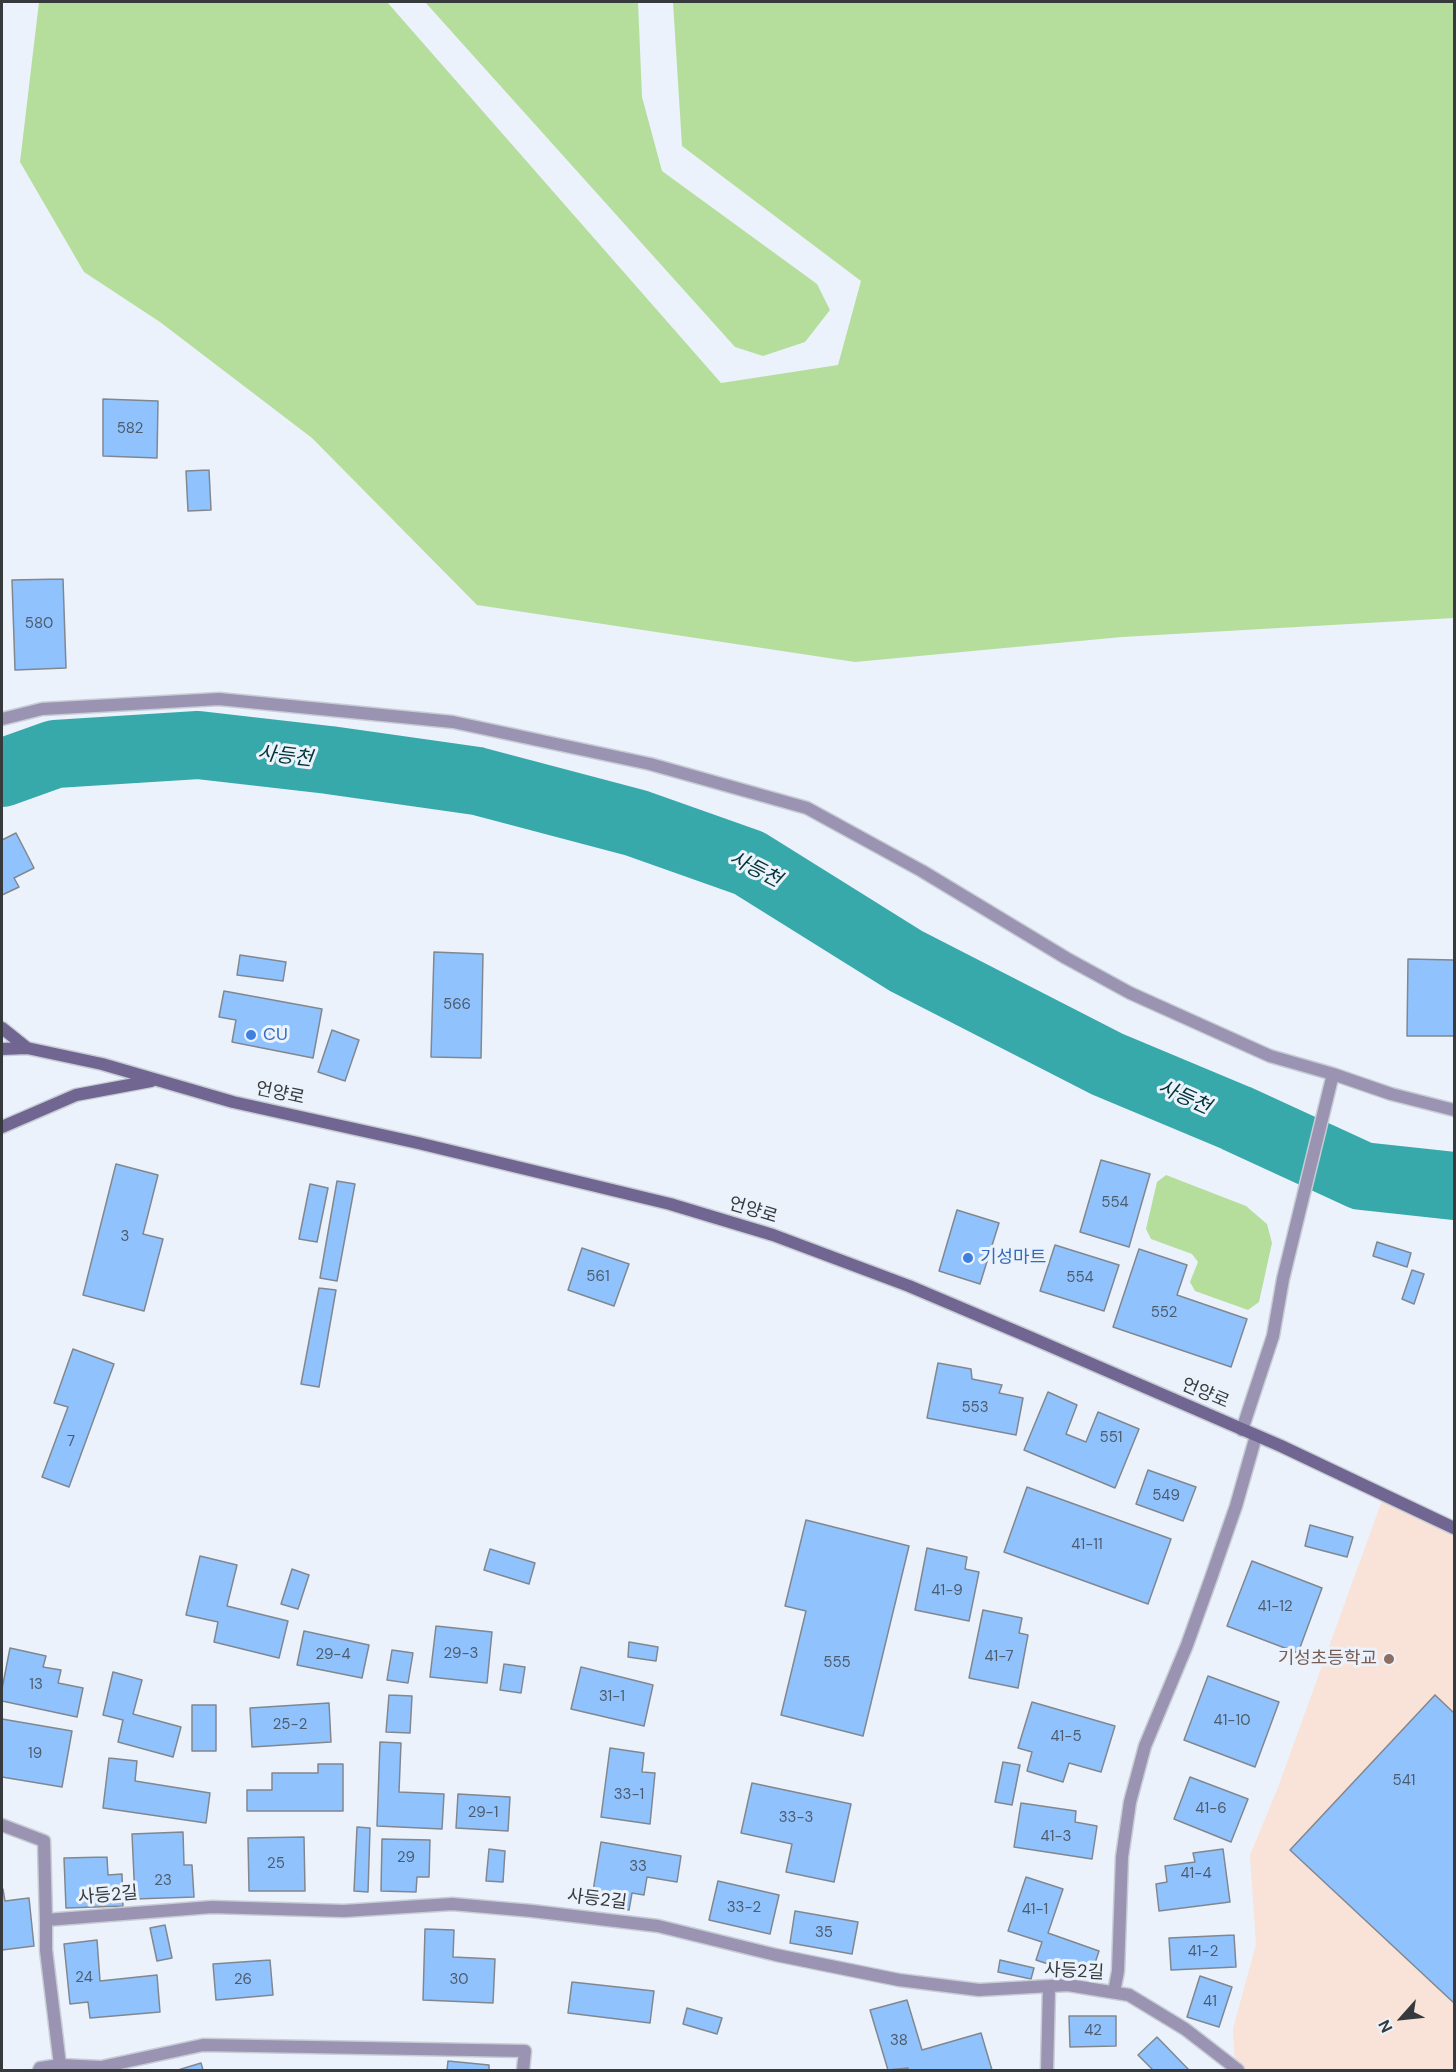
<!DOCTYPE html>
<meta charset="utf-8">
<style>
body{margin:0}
#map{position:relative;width:1456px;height:2072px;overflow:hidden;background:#ebf2fb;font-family:"DM Sans",sans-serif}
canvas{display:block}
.frame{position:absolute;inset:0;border:3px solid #373a3d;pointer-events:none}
.north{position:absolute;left:1372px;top:1988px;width:60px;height:60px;-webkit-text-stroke:4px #ebf2fb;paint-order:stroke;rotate:243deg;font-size:16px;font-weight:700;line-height:24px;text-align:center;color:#373a3d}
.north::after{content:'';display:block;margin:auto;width:21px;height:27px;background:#373a3d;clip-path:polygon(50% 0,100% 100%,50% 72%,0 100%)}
</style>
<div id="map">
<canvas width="1456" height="2072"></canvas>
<div class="frame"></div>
<div class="north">N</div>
</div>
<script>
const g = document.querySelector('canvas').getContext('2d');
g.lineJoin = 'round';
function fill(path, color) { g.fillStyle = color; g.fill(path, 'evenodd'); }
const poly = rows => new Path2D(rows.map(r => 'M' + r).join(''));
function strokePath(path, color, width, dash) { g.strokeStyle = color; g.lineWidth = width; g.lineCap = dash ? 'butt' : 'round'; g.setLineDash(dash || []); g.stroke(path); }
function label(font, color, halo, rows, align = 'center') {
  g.font = font + ' "DM Sans","Noto Sans KR",sans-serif'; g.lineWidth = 6; g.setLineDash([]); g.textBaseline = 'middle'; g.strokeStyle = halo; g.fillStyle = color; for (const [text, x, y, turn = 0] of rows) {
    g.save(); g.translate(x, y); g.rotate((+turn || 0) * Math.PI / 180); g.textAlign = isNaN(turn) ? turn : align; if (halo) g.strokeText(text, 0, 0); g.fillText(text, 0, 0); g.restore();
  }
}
fill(poly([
 [1384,1495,1454,1528,1454,2070,1238,2070,1235,2067,1233,2029,1256,1944,1250,1855,1277,1790]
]), '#f9e2d7');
fill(poly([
 [39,2,387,2,721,383,838,365,861,281,682,146,673,2,1454,2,1454,618,1122,637,855,662,477,605,312,438,160,322,84,272,20,162],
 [425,2,638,2,642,97,662,171,817,284,830,310,805,342,763,356,735,347],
 [1166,1175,1246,1206,1267,1224,1272,1243,1259,1302,1248,1310,1195,1291,1190,1282,1198,1262,1192,1254,1151,1239,1146,1229,1157,1182]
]), '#b5de9c');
strokePath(poly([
 [2,773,55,754,198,745,329,760,477,781,636,823,749,863,906,961,1107,1064,1236,1118,1362,1176,1454,1186]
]), '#38a9ab', 68);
const building = poly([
 [103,399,158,401,157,458,103,456,103,399],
 [209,470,211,510,188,511,186,471,209,470],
 [63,579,66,668,15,670,12,580,63,579],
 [16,833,34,868,14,878,19,887,2,895,2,840,16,833],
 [434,952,483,954,481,1058,431,1057,434,952],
 [240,955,286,962,283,981,237,975,240,955],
 [1408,959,1454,960,1454,1036,1407,1036,1408,959],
 [224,991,322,1009,313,1058,232,1042,236,1020,219,1017,224,991],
 [332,1030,359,1040,345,1081,318,1072,332,1030],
 [1101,1160,1150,1174,1129,1247,1080,1232,1101,1160],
 [116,1164,158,1175,143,1234,163,1239,144,1311,83,1295,116,1164],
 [337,1181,355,1184,337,1281,320,1278,337,1181],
 [310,1184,328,1188,317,1242,299,1239,310,1184],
 [957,1210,999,1223,980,1284,939,1271,957,1210],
 [1377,1242,1411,1253,1407,1267,1373,1256,1377,1242],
 [1055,1245,1119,1265,1104,1311,1040,1291,1055,1245],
 [582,1248,629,1264,614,1306,568,1290,582,1248],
 [1139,1249,1187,1265,1177,1295,1247,1319,1231,1367,1113,1327,1139,1249],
 [1412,1270,1424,1274,1414,1304,1402,1299,1412,1270],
 [319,1288,336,1290,319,1387,301,1384,319,1288],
 [73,1349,114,1364,69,1487,42,1477,68,1407,54,1403,73,1349],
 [938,1363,971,1369,972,1379,1002,1385,999,1393,1023,1398,1016,1435,927,1418,938,1363],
 [1048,1392,1077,1405,1066,1434,1086,1442,1098,1412,1139,1429,1115,1488,1024,1450,1048,1392],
 [1148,1470,1196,1487,1183,1521,1136,1504,1148,1470],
 [1027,1487,1171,1539,1148,1604,1004,1552,1027,1487],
 [806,1520,909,1546,863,1736,781,1715,806,1611,785,1606,806,1520],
 [1310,1525,1353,1537,1347,1557,1305,1546,1310,1525],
 [927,1548,967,1557,965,1569,979,1572,969,1621,915,1610,927,1548],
 [490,1549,535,1563,529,1584,484,1570,490,1549],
 [200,1556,237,1565,227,1606,288,1621,279,1658,214,1642,218,1622,186,1615,200,1556],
 [1252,1561,1322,1588,1298,1653,1227,1626,1252,1561],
 [292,1569,309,1575,298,1609,281,1604,292,1569],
 [983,1610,1022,1618,1019,1633,1028,1635,1018,1688,969,1678,983,1610],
 [436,1626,492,1632,487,1683,430,1677,436,1626],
 [304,1631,369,1645,362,1678,297,1665,304,1631],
 [629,1642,658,1647,656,1661,628,1657,629,1642],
 [10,1648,46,1656,43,1667,61,1670,58,1683,83,1688,77,1717,2,1701,2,1689,10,1648],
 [392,1650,413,1653,408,1683,387,1680,392,1650],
 [504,1664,525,1667,521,1693,500,1690,504,1664],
 [581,1667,653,1685,644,1726,571,1709,581,1667],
 [113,1672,142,1680,133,1714,181,1727,173,1757,118,1742,123,1720,103,1715,113,1672],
 [1208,1676,1279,1702,1255,1767,1184,1740,1208,1676],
 [389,1695,412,1696,410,1733,386,1732,389,1695],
 [1435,1695,1454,1713,1454,2003,1290,1850,1435,1695],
 [1032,1702,1115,1726,1101,1772,1069,1763,1063,1782,1027,1771,1032,1752,1018,1748,1032,1702],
 [329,1703,331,1742,252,1747,250,1708,329,1703],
 [192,1705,216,1705,216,1751,192,1751,192,1705],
 [2,1719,72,1731,62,1787,2,1777,2,1719],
 [380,1742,401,1743,399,1792,444,1794,442,1829,377,1826,380,1742],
 [610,1748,644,1753,642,1772,655,1773,650,1824,601,1817,610,1748],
 [109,1758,137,1761,135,1781,210,1793,206,1823,103,1808,109,1758],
 [1003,1762,1020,1765,1012,1805,995,1802,1003,1762],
 [318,1764,343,1764,343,1811,247,1811,247,1790,272,1790,272,1773,318,1773,318,1764],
 [1190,1777,1248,1799,1231,1842,1174,1819,1190,1777],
 [752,1783,851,1804,834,1882,786,1872,792,1844,741,1833,752,1783],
 [458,1794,510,1797,508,1831,456,1828,458,1794],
 [1021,1803,1076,1811,1075,1822,1097,1826,1092,1859,1014,1847,1021,1803],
 [357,1827,370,1828,368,1892,354,1891,357,1827],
 [183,1832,184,1865,192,1865,194,1897,135,1899,132,1834,183,1832],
 [304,1837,305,1891,249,1891,248,1838,304,1837],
 [382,1839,430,1840,429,1877,417,1877,416,1892,381,1891,382,1839],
 [601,1842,681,1856,677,1882,647,1877,644,1895,632,1893,629,1910,591,1903,601,1842],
 [489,1849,505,1851,503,1882,486,1881,489,1849],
 [1223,1849,1230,1902,1159,1911,1156,1884,1167,1882,1165,1866,1195,1862,1193,1853,1223,1849],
 [107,1857,108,1875,122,1874,123,1906,66,1908,64,1858,107,1857],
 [1026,1877,1063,1889,1048,1933,1099,1951,1090,1978,1036,1960,1042,1942,1008,1931,1026,1877],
 [718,1881,779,1895,770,1934,709,1920,718,1881],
 [2,1889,3,1889,5,1901,29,1898,34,1946,2,1950,2,1889],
 [795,1911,858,1922,852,1954,790,1943,795,1911],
 [165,1925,172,1958,157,1961,150,1928,165,1925],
 [425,1929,454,1930,453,1957,495,1959,493,2003,423,2000,425,1929],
 [1234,1935,1236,1967,1171,1970,1169,1938,1234,1935],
 [97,1940,100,1981,157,1975,160,2012,90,2018,88,2002,70,2004,64,1944,97,1940],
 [270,1960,273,1995,216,2000,213,1964,270,1960],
 [1000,1960,1034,1968,1031,1979,998,1972,1000,1960],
 [1200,1976,1232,1987,1219,2027,1187,2017,1200,1976],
 [572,1982,654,1991,650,2023,568,2013,572,1982],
 [907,2000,922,2050,981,2033,992,2070,908,2070,908,2068,888,2070,870,2010,907,2000],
 [687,2008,722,2018,717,2034,683,2024,687,2008],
 [1069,2016,1116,2016,1116,2046,1070,2047,1069,2016],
 [1157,2037,1189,2070,1153,2070,1138,2055,1157,2037],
 [448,2061,489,2065,489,2070,447,2070,448,2061],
 [201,2063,203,2070,178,2070,201,2063]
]);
fill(building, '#90c3fe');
strokePath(building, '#81878f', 1.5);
const lane = poly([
 [2,719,42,709,219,699,453,722,650,764,807,808,922,871,1066,958,1130,993,1270,1056,1333,1074,1391,1094,1454,1110],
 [1242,1430,1273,1336,1283,1279,1333,1074],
 [46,1920,46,1950,60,2065,64,2070],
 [39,2070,40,2068,60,2065,101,2067,203,2045,525,2051,523,2070],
 [1047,2070,1049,1987]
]);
const street = poly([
 [2,1825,44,1841,46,1920,212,1907,344,1911,452,1904,532,1911,658,1926,776,1955,899,1980,979,1990,1068,1985,1129,1995,1185,2029,1238,2070],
 [1114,1992,1118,1971,1122,1857,1130,1802,1145,1746,1187,1645,1211,1578,1236,1506,1256,1436]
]);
const secondary = poly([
 [2,1028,27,1048],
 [2,1049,27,1048,102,1064,233,1102,418,1143,670,1204,773,1235,909,1286,1034,1339,1281,1446,1454,1528],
 [2,1127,76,1095,151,1081]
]);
strokePath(lane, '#c7cdd5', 15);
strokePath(street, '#c7cdd5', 15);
strokePath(secondary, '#c7cdd5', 15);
strokePath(lane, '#9a93b2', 12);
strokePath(street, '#9a93b2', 12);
strokePath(secondary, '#716692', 12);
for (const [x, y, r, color] of [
 [251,1035,6,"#3f7fe0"],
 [968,1258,6,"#3f7fe0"],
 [1389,1659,6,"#8d6e63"]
]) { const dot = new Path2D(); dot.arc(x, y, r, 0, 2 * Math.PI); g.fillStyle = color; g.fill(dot); strokePath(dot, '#ebf2fb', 2); }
label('15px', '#4d5c6d', null, [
 ["582",130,429],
 ["580",39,624],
 ["566",457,1005],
 ["554",1115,1203],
 ["3",125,1237],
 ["561",598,1277],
 ["554",1080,1278],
 ["552",1164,1313],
 ["553",975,1408],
 ["551",1111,1438],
 ["7",71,1442],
 ["549",1166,1496],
 ["41-11",1087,1545],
 ["41-9",947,1591],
 ["41-12",1275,1607],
 ["29-3",461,1654],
 ["29-4",333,1655],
 ["41-7",999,1657],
 ["555",837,1663],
 ["13",36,1685],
 ["31-1",612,1697],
 ["41-10",1232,1721],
 ["25-2",290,1725],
 ["41-5",1066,1737],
 ["19",35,1754],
 ["541",1404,1781],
 ["33-1",629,1795],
 ["41-6",1211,1809],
 ["29-1",483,1813],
 ["33-3",796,1818],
 ["41-3",1056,1837],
 ["29",406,1858],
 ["25",276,1864],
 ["33",638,1867],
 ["41-4",1196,1874],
 ["23",163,1881],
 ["33-2",744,1908],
 ["41-1",1035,1910],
 ["35",824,1933],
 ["41-2",1203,1952],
 ["24",84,1978],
 ["26",243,1980],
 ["30",459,1980],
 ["41",1210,2002],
 ["42",1093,2031],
 ["38",899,2041]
]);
label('18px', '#366cbe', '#ebf2fb', [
 ["CU",263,1035],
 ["기성마트",980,1258]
], 'left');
label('18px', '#373a3d', '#ebf2fb', [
 ["언양로",280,1094,12],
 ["언양로",753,1211,17],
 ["언양로",1205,1394,23],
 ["사등2길",108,1896,-5],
 ["사등2길",597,1900,7],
 ["사등2길",1074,1972,3]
]);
label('18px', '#785e54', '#ebf2fb', [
 ["기성초등학교",1377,1659]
], 'right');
label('italic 20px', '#003435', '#ebf2fb', [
 ["사등천",285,757,7],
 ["사등천",755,870,27],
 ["사등천",1184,1098,24]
]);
</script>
